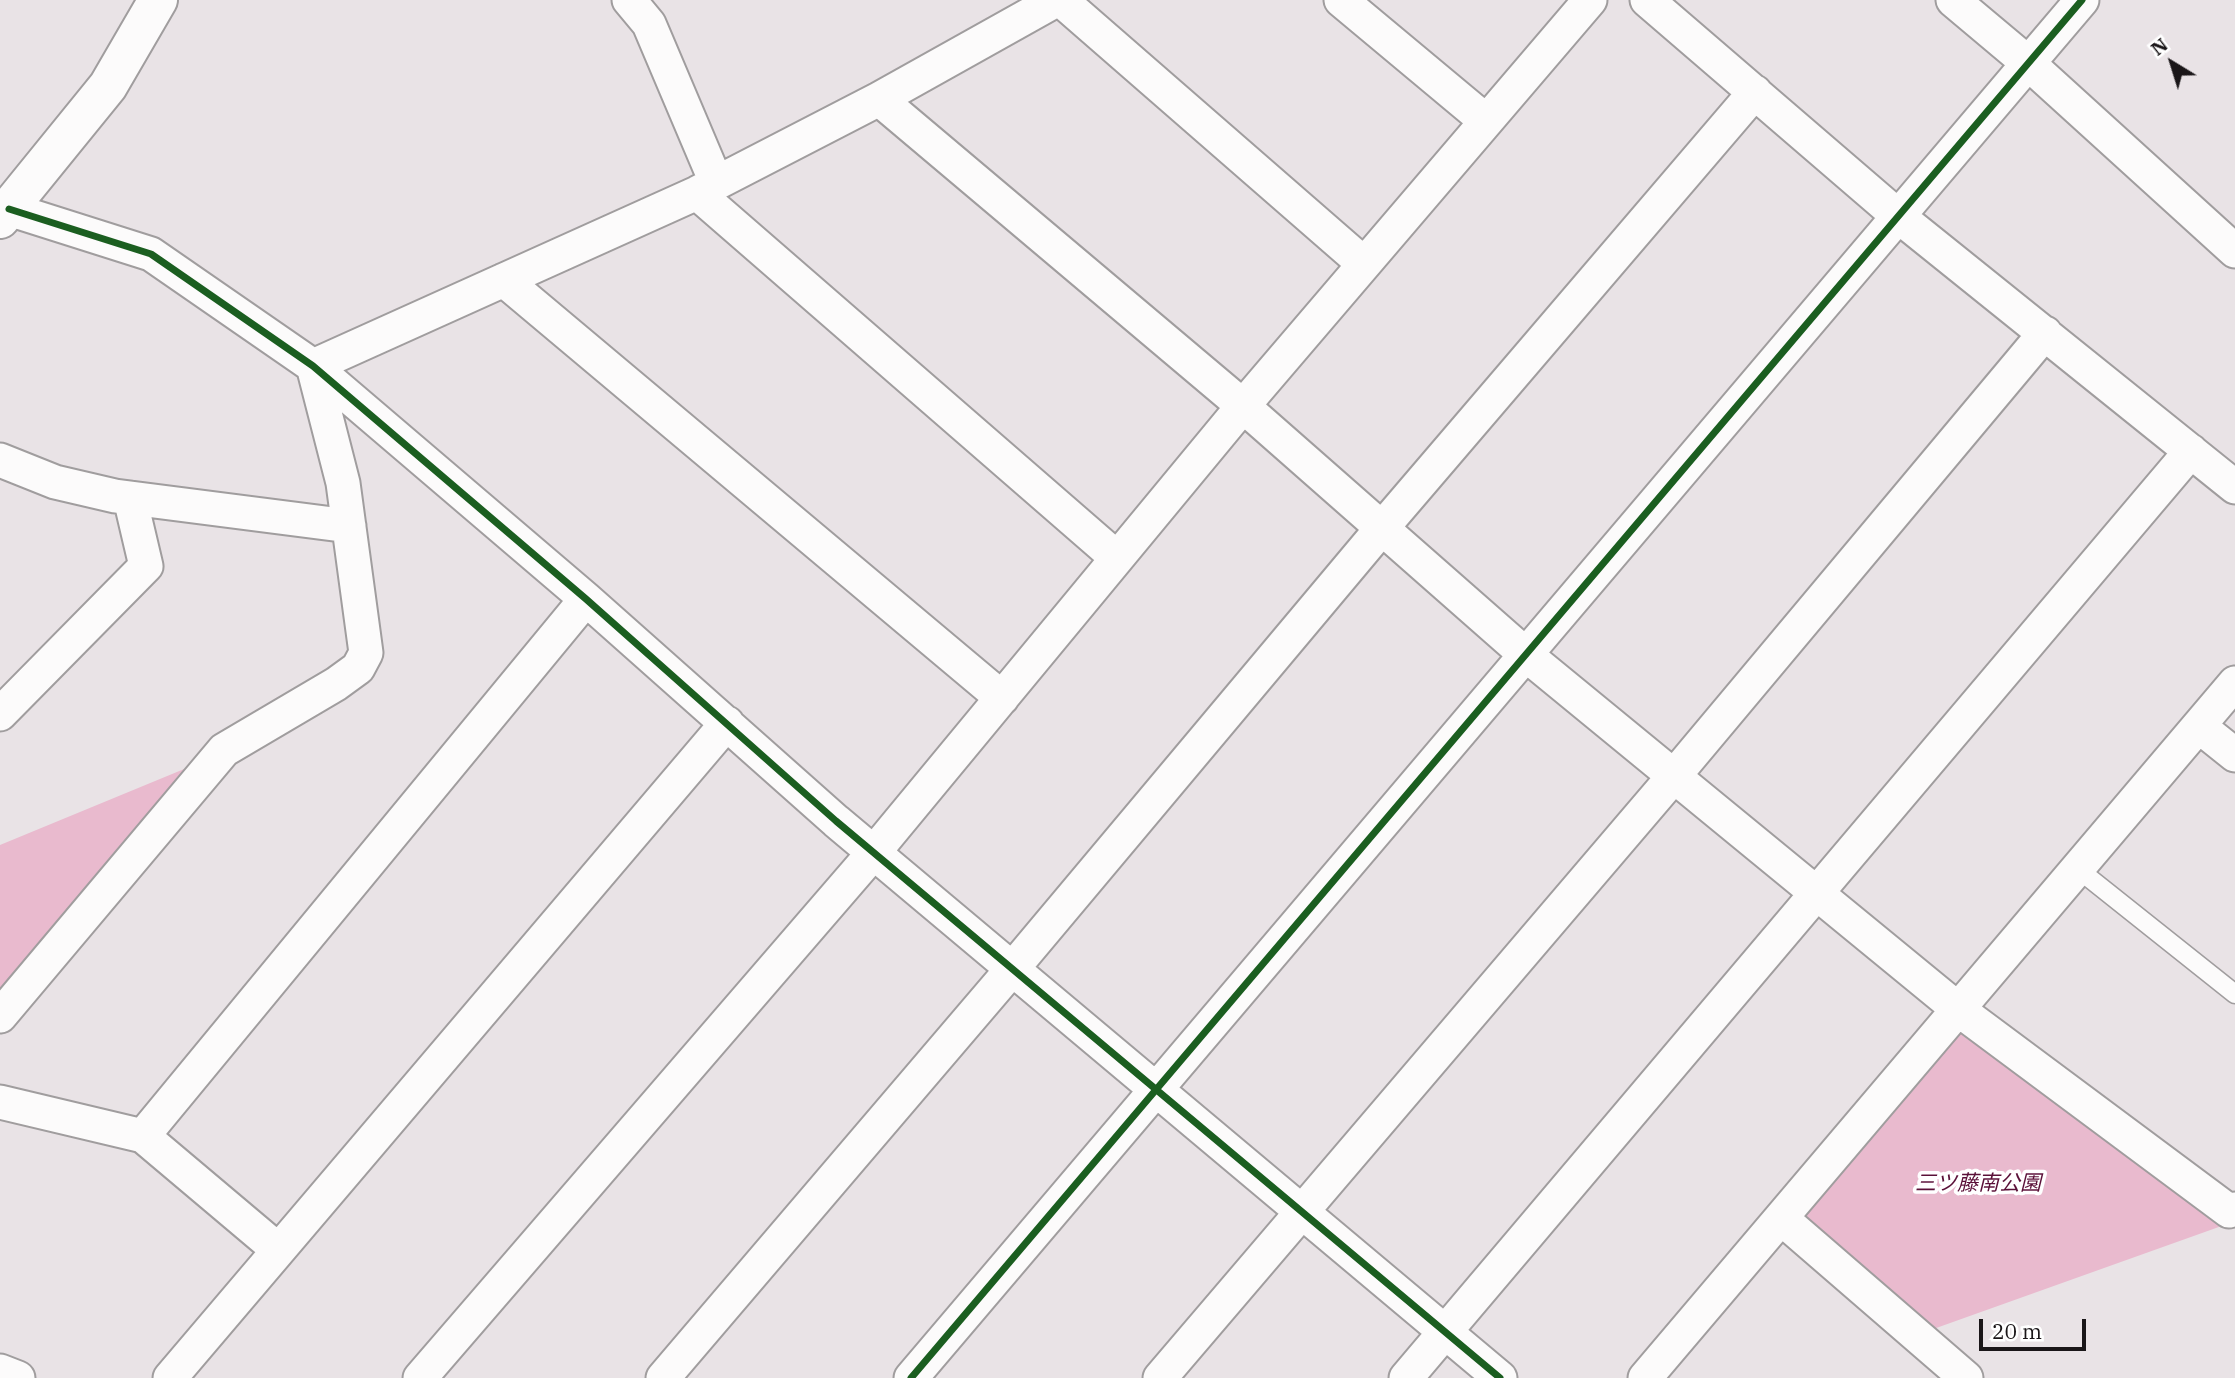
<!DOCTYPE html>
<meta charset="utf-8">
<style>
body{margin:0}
#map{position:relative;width:2235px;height:1378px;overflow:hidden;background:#e9e3e6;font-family:"IBM Plex Serif",serif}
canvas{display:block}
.north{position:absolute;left:2137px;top:28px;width:70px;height:70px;-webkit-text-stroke:5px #fff;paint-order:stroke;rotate:322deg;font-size:19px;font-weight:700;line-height:28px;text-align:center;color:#1a1618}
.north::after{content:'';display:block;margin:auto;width:24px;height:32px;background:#1a1618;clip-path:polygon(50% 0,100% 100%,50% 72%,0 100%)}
.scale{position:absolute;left:1979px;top:1319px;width:107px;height:32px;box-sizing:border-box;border:4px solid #1a1618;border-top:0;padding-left:9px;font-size:21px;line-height:24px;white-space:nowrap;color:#1a1618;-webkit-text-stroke:5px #fff;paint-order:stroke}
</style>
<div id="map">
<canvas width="2235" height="1378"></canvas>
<div class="north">N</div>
<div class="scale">20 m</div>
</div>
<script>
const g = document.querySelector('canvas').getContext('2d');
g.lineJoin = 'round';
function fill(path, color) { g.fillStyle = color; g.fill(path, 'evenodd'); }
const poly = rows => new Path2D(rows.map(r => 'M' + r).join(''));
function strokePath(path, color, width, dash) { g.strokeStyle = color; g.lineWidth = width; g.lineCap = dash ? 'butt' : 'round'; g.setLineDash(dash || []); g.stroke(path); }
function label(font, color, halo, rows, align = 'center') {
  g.font = font + ' "IBM Plex Serif","Noto Sans JP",serif'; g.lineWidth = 7; g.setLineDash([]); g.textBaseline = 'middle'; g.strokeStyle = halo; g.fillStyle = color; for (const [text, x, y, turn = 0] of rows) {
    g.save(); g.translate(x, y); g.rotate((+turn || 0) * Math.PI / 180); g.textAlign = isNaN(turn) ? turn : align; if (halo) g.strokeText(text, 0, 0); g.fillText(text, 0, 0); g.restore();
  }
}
fill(poly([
 [206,760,0,1004,0,845],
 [1960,1019,2230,1223,1925,1332,1790,1216]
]), '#e9bace');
const service = poly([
 [2078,869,2235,994]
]);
const minor = poly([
 [629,0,649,24,716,182],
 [1061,0,1364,264],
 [1341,0,1486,121],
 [1647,0,1898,216,2235,487],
 [1953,0,2028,63,2235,251],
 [879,99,1243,406,1525,654,1959,1010,2229,1211,2235,1209],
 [697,193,1117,558],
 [9,209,151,254,313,366,586,599,836,821,1500,1378],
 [504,280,1002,698],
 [313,366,697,193,879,99,1056,0],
 [0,460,55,482,115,496,349,526],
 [0,714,146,566,130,498],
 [2200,727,2235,755],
 [0,1016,224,750,336,684,358,668,366,653,343,483,313,366],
 [0,1102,143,1136,277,1249],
 [143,1136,586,599],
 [1781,1218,1966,1378],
 [0,1371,18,1378],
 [170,1378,727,723],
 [420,1378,875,851,1243,406,1590,0],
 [663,1378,1013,968,1382,528,1755,92],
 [911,1378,2082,0],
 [1160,1378,1674,776,2045,333],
 [1406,1378,2191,451],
 [1645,1378,2235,683]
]);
const tertiary = poly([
 [0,219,108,86,158,0]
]);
strokePath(service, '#a09d9e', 21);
strokePath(minor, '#a09d9e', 37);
strokePath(tertiary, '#a09d9e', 42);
strokePath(service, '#fcfbfb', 18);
strokePath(minor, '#fcfbfb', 33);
strokePath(tertiary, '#fcfbfb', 38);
strokePath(poly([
 [9,209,151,254,313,366,586,599,836,821,1500,1378],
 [911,1378,2082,0]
]), '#1b5e20', 7);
label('italic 21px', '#5a1038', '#fff', [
 ["三ツ藤南公園",1978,1184]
]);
</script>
